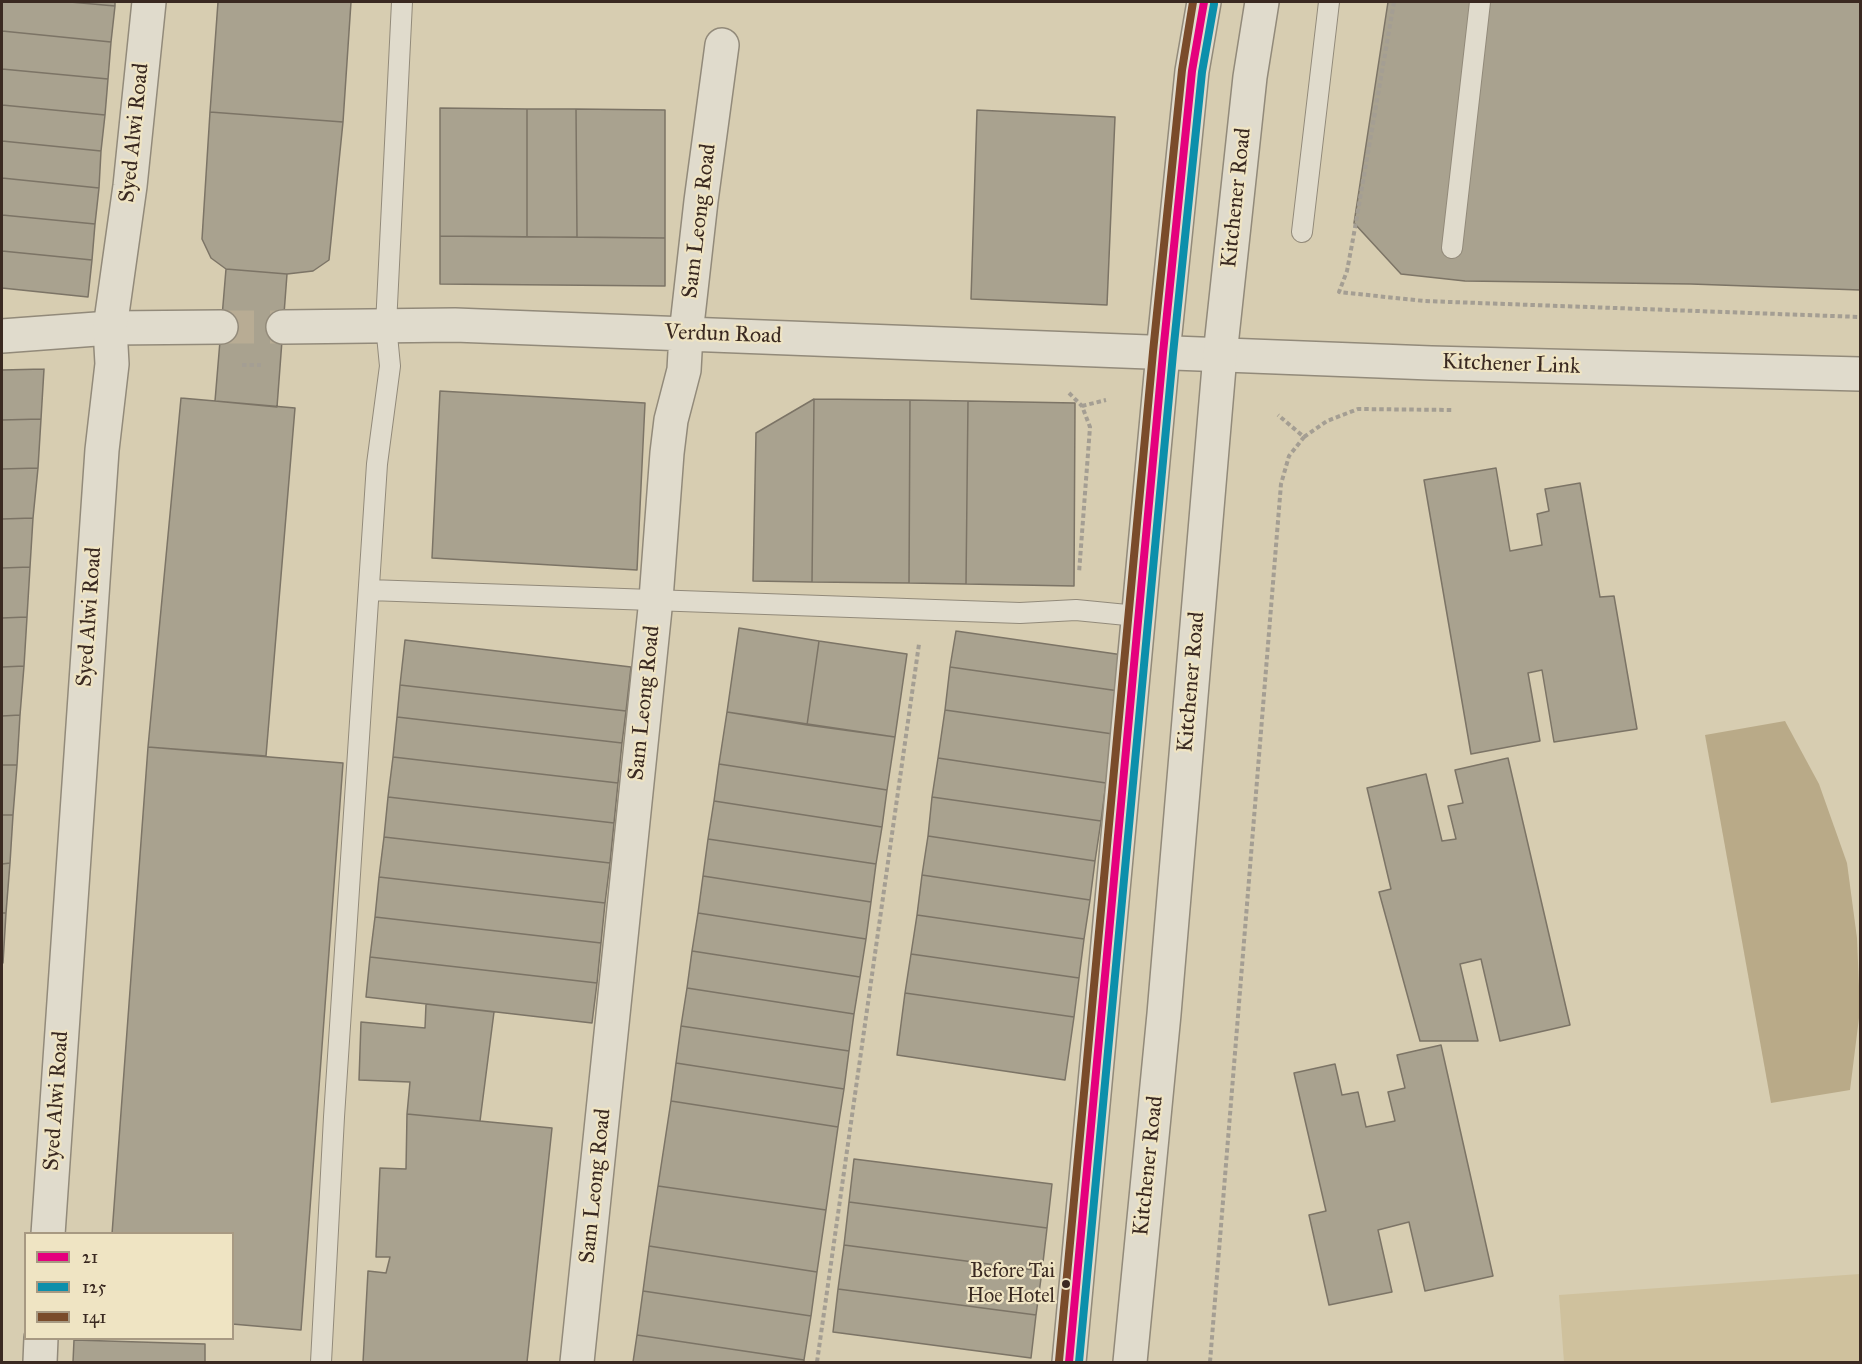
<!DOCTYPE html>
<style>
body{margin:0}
#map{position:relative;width:1862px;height:1364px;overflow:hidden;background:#d7cdb1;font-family:"IM FELL Great Primer",serif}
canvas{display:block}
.frame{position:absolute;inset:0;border:3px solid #3a2921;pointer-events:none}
.legend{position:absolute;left:24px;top:1232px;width:210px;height:108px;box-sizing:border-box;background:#efe4c3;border:2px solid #a79982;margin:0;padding:8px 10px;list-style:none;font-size:18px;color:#3a2921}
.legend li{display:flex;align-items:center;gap:12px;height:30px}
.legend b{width:30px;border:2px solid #a79982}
</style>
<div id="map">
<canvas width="1862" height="1364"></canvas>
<div class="frame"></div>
<ul class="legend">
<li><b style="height:8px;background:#e5007d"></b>21</li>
<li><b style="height:8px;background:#0c8fab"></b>125</li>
<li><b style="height:8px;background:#7a4b2a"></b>141</li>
</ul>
</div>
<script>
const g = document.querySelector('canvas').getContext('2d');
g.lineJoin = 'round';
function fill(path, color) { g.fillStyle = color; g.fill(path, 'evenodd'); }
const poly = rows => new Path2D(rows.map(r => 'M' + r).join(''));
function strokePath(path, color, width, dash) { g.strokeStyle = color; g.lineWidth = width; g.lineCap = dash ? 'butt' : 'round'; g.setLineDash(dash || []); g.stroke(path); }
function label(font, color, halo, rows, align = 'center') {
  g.font = font + ' "IM FELL Great Primer",serif'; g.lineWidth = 4.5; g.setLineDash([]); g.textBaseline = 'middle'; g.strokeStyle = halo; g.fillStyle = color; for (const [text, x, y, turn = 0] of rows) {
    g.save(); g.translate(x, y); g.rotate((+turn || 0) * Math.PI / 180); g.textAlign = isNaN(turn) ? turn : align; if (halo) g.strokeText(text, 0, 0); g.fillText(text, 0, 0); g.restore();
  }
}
fill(poly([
 [1860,1274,1860,1362,1564,1362,1559,1295]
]), '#cfc19d');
fill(poly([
 [1785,721,1819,784,1847,863,1857,938,1860,1010,1850,1090,1771,1103,1705,735]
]), '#b9aa88');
const building = poly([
 [2,2,70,2,115,6,111,42,2,31,2,2],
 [70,2,115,2,115,6,70,2],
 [218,2,351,2,343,122,210,112,218,2],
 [1388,2,1860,2,1860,290,1691,284,1465,281,1401,274,1354,223,1388,2],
 [2,31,111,42,108,79,2,69,2,31],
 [2,69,108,79,105,115,2,105,2,69],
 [2,105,105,115,101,151,2,141,2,105],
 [440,108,527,109,527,237,440,236,440,108],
 [527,109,576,109,577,237,527,237,527,109],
 [576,109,665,110,665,238,577,237,576,109],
 [977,110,1115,117,1107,305,971,299,977,110],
 [210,112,343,122,329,260,313,271,287,274,226,269,211,258,202,239,210,112],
 [2,141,101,151,99,188,2,178,2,141],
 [2,178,99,188,95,224,2,215,2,178],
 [2,215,95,224,92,260,2,251,2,215],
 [440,236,665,238,665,286,440,284,440,236],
 [2,251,92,260,88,297,2,288,2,251],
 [226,269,287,274,277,407,215,401,226,269],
 [44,369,41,419,2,420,2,370,44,369],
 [440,391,645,403,637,570,432,558,440,391],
 [181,398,295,408,266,756,148,747,181,398],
 [814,399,812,582,753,581,756,433,814,399],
 [814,399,910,400,909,583,812,582,814,399],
 [910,400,968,401,966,584,909,583,910,400],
 [968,401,1075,403,1074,586,966,584,968,401],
 [41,419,38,468,2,469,2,420,41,419],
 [38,468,33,518,2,519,2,469,38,468],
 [1496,468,1510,551,1542,545,1537,514,1549,511,1545,489,1580,483,1600,597,1614,596,1637,729,1554,742,1542,670,1528,673,1540,741,1471,754,1424,480,1496,468],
 [33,518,30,567,2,568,2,519,33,518],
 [30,567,27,617,2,618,2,568,30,567],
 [27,617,24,666,2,667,2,618,27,617],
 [739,628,819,641,807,725,727,712,739,628],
 [956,631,1123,655,1119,691,950,667,956,631],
 [405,640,631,667,626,711,400,685,405,640],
 [819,641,907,654,895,737,807,725,819,641],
 [24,666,20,715,2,716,2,667,24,666],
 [950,667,1119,691,1113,734,945,710,950,667],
 [400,685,626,711,622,743,397,717,400,685],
 [945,710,1113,734,1106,783,938,758,945,710],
 [727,712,895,737,887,790,719,764,727,712],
 [20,715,17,765,2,765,2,716,20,715],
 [397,717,622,743,618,783,393,757,397,717],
 [148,747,343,763,301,1330,232,1324,232,1234,112,1234,148,747],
 [393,757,618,783,614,823,388,797,393,757],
 [938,758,1106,783,1101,821,932,797,938,758],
 [1508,758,1570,1025,1500,1041,1481,959,1460,964,1478,1041,1420,1041,1379,892,1391,889,1367,788,1426,774,1442,841,1456,839,1448,806,1463,803,1455,770,1508,758],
 [719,764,887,790,882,827,714,801,719,764],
 [2,765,17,765,13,815,2,815,2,765],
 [388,797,614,823,610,863,384,837,388,797],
 [932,797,1101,821,1095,861,928,836,932,797],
 [714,801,882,827,876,864,708,839,714,801],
 [2,815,13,815,10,863,2,864,2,815],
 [928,836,1095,861,1090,900,922,875,928,836],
 [384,837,610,863,605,903,379,877,384,837],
 [708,839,876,864,871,902,703,876,708,839],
 [10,863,6,913,2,913,2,864,10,863],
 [922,875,1090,900,1084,939,917,915,922,875],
 [703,876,871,902,866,939,698,913,703,876],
 [379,877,605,903,601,943,375,917,379,877],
 [2,913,6,913,3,963,2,963,2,913],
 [698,913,866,939,860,977,692,951,698,913],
 [917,915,1084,939,1079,978,911,954,917,915],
 [375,917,601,943,597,983,370,957,375,917],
 [692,951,860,977,854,1014,687,988,692,951],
 [911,954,1079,978,1074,1017,905,993,911,954],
 [370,957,597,983,592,1023,366,997,370,957],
 [687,988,854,1014,849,1051,681,1026,687,988],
 [905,993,1074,1017,1065,1080,897,1055,905,993],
 [426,1004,494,1012,480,1121,407,1114,410,1082,359,1080,361,1022,425,1028,426,1004],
 [681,1026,849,1051,844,1089,676,1063,681,1026],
 [1441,1045,1493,1276,1425,1291,1409,1222,1378,1230,1392,1292,1329,1305,1309,1215,1326,1211,1294,1073,1335,1064,1342,1095,1358,1092,1366,1127,1395,1121,1388,1092,1405,1088,1397,1055,1441,1045],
 [676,1063,844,1089,838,1127,671,1101,676,1063],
 [671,1101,838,1127,826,1210,658,1186,671,1101],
 [407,1114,552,1128,527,1362,363,1362,368,1271,386,1273,390,1257,376,1257,380,1168,406,1169,407,1114],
 [854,1159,1052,1184,1047,1228,849,1202,854,1159],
 [658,1186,826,1210,817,1272,649,1246,658,1186],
 [849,1202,1047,1228,1042,1271,844,1245,849,1202],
 [844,1245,1042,1271,1036,1315,838,1289,844,1245],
 [649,1246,817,1272,811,1316,643,1291,649,1246],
 [838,1289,1036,1315,1031,1358,833,1332,838,1289],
 [643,1291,811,1316,804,1360,637,1335,643,1291],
 [637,1335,804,1360,804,1362,633,1362,637,1335],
 [74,1340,205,1344,205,1362,73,1362,74,1340]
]);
fill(building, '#a9a28f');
strokePath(building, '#7c7466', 1.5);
strokePath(poly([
 [221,327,283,327]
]), '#b8ac94', 33, [33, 16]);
const service = poly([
 [1302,232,1329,2],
 [1452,248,1480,2],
 [369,590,1020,613,1076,610,1137,616],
 [321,1362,334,1117,377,464,390,366,386,325,402,2]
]);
const minor = poly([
 [283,327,455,325,1431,363,1860,374],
 [2,336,110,328,221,327],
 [577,1362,656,599,667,453,671,420,684,370,686,334,701,201,722,45]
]);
const tertiary = poly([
 [48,1234,102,450,112,364,110,328,130,186,149,2],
 [40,1362,41,1338],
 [1069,1362,1163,353,1192,71,1204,2],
 [1130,1362,1164,1014,1220,355,1250,77,1262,2]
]);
strokePath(service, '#928a7a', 22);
strokePath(minor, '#928a7a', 36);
strokePath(tertiary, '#928a7a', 36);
strokePath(poly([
 [1394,2,1353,239,1347,271,1339,292,1424,301,1860,317],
 [242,365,261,365],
 [1069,393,1082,406,1090,427,1079,573],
 [1082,406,1106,400],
 [1304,437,1327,421,1358,409,1452,410],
 [817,1362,919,644],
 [1210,1362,1281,484,1289,456,1304,437,1278,415]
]), '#a49e93', 4, [4.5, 3]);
strokePath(service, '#e0dbcc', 20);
strokePath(minor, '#e0dbcc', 33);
strokePath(tertiary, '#e0dbcc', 33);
strokePath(poly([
 [1069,1362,1163,353,1192,71,1204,2]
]), '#e5007d', 8);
strokePath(poly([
 [1079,1362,1173,354,1202,72,1214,4]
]), '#0c8fab', 8);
strokePath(poly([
 [1059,1361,1153,352,1182,70,1193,2]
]), '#7a4b2a', 8);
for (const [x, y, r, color] of [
 [1066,1284,5,"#3a2921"]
]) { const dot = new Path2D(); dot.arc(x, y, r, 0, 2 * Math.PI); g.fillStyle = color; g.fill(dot); strokePath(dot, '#efe4c3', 2); }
label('20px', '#3a2921', '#efe4c3', [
 ["Before Tai",1055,1272],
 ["Hoe Hotel",1055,1297]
], 'right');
label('22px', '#3a2921', '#efe4c3', [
 ["Syed Alwi Road",135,133,-84],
 ["Kitchener Road",1237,198,-84],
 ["Sam Leong Road",700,221,-83],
 ["Verdun Road",723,335,2],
 ["Kitchener Link",1511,365,2],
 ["Syed Alwi Road",90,617,-86],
 ["Kitchener Road",1192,682,-85],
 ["Sam Leong Road",645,703,-84],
 ["Syed Alwi Road",57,1101,-86],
 ["Kitchener Road",1149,1166,-84],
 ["Sam Leong Road",596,1186,-84]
]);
</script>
